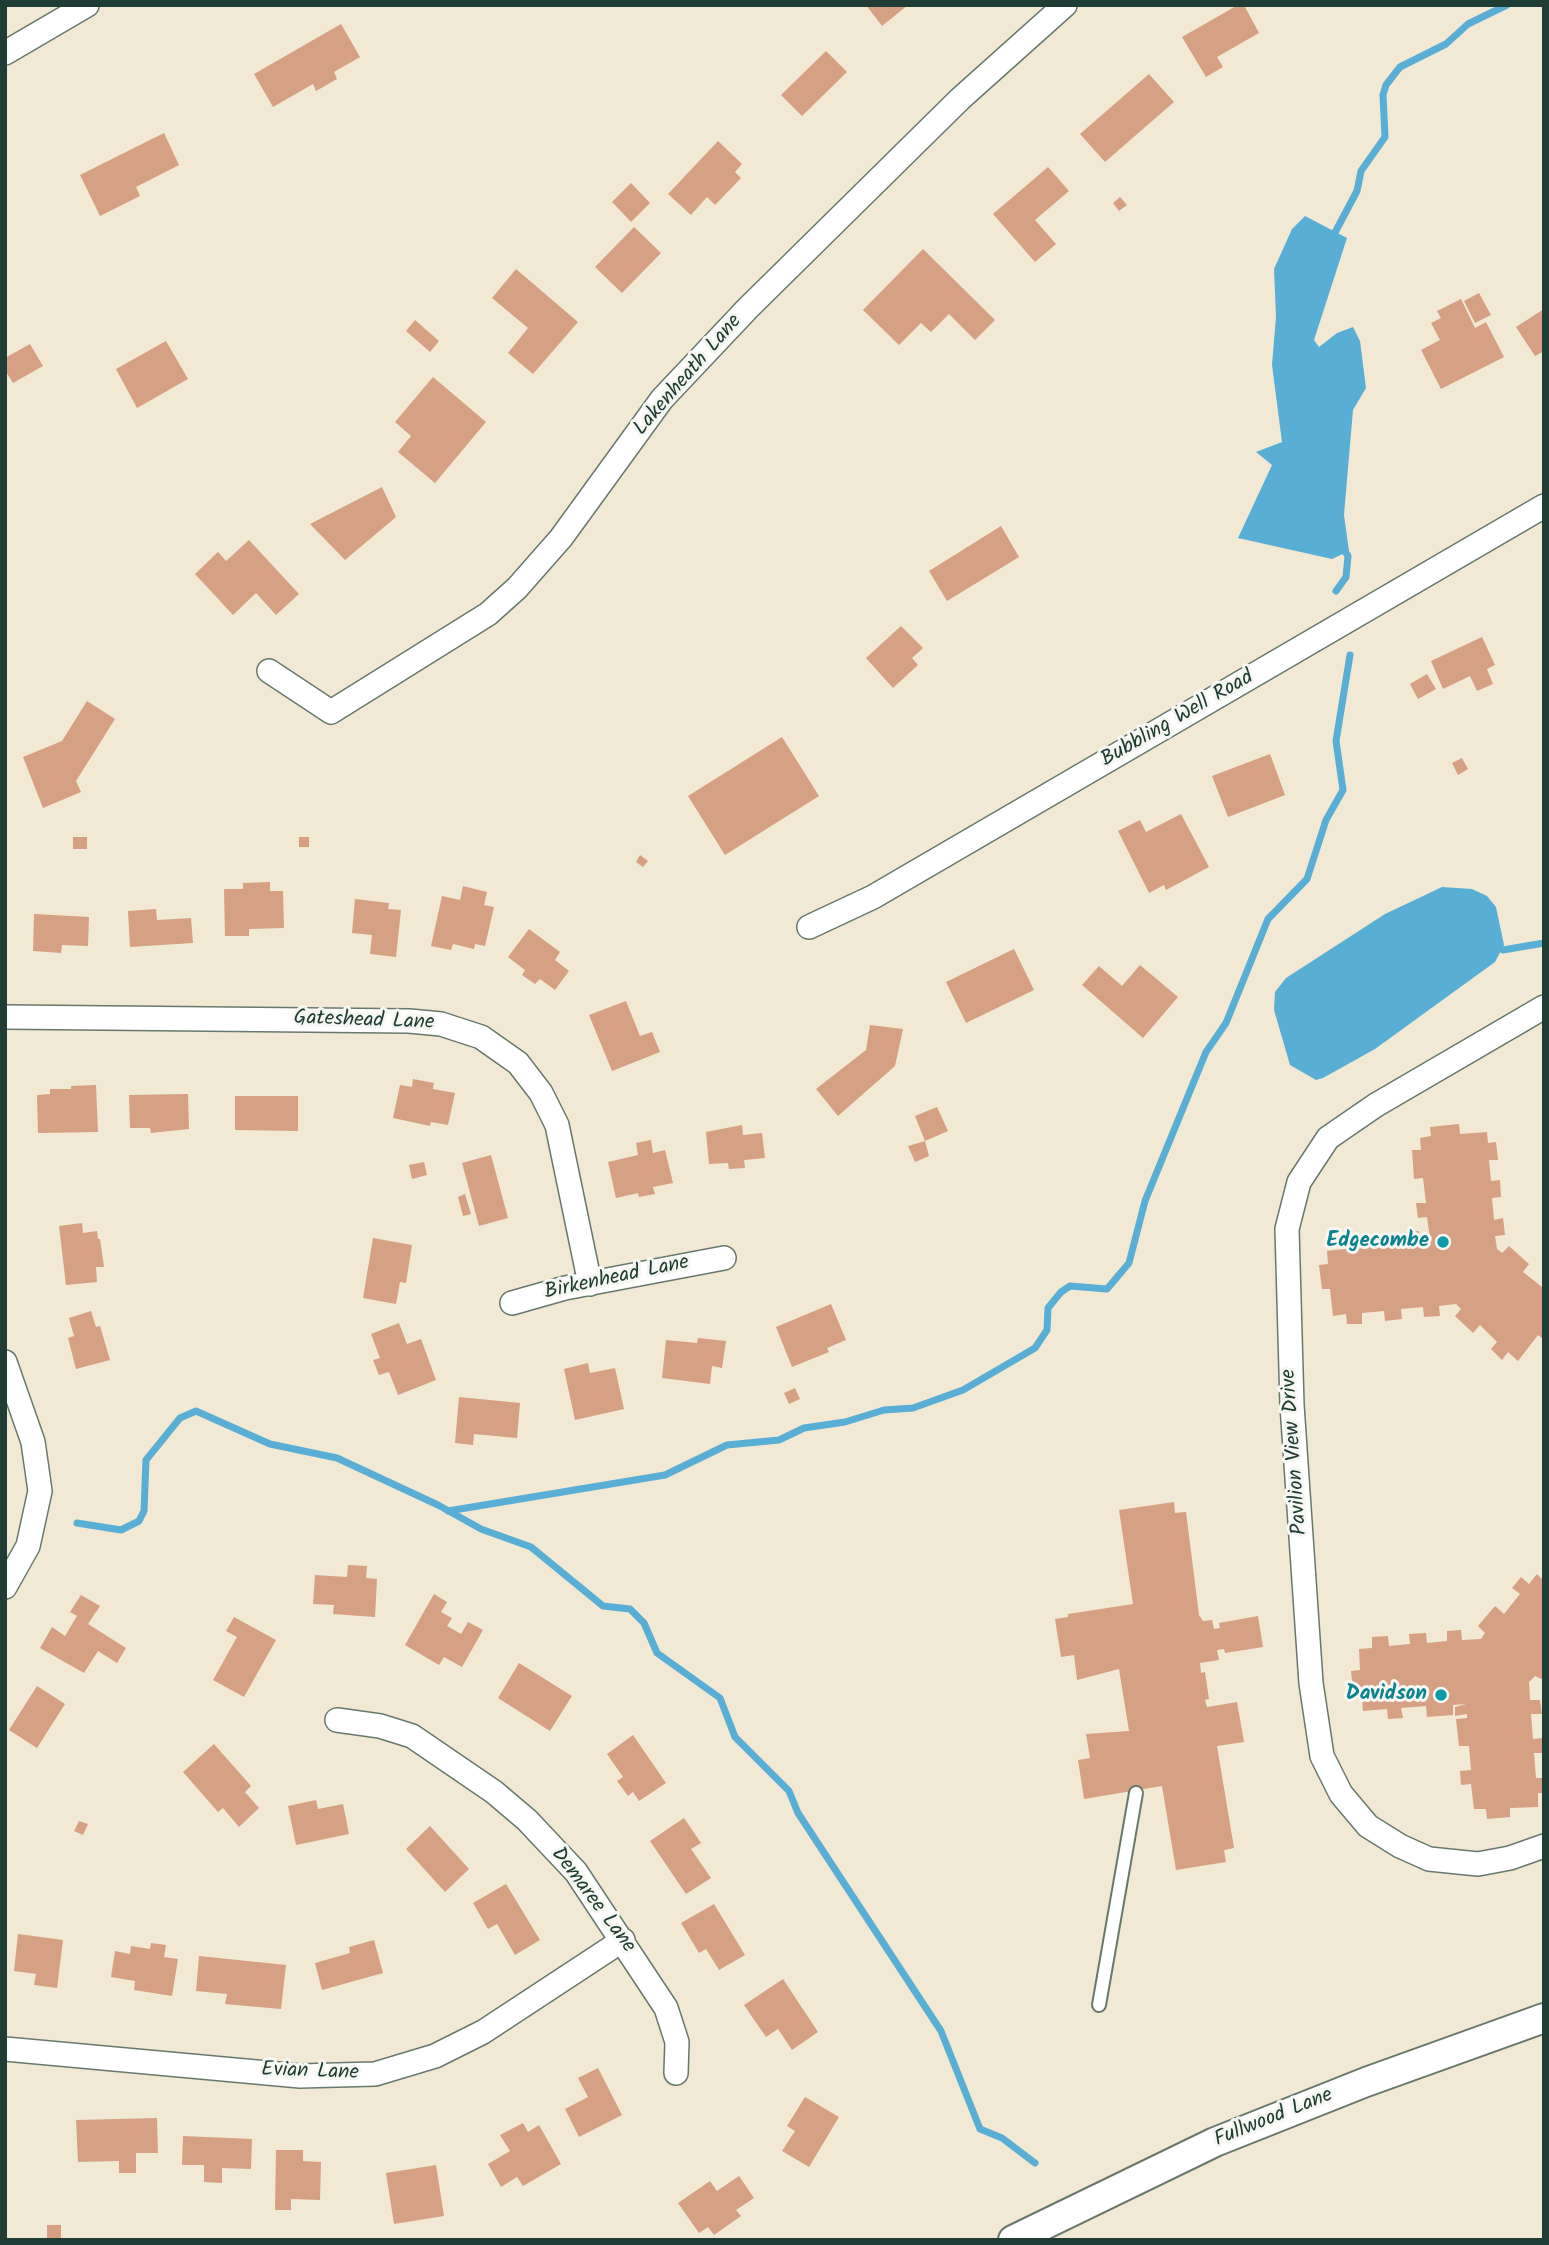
<!DOCTYPE html>
<style>
body{margin:0}
#map{position:relative;width:1549px;height:2245px;overflow:hidden;background:#f1e9d3;font-family:Kalam,sans-serif}
canvas{display:block}
.frame{position:absolute;inset:0;border:7px solid #1f3d34;pointer-events:none}
</style>
<div id="map">
<canvas width="1549" height="2245"></canvas>
<div class="frame"></div>
</div>
<script>
const g = document.querySelector('canvas').getContext('2d');
g.lineJoin = 'round';
function fill(path, color) { g.fillStyle = color; g.fill(path, 'evenodd'); }
const poly = rows => new Path2D(rows.map(r => 'M' + r).join(''));
function strokePath(path, color, width, dash) { g.strokeStyle = color; g.lineWidth = width; g.lineCap = dash ? 'butt' : 'round'; g.setLineDash(dash || []); g.stroke(path); }
function label(font, color, halo, rows, align = 'center') {
  g.font = font + ' Kalam,sans-serif'; g.lineWidth = 6; g.setLineDash([]); g.textBaseline = 'middle'; g.strokeStyle = halo; g.fillStyle = color; for (const [text, x, y, turn = 0] of rows) {
    g.save(); g.translate(x, y); g.rotate((+turn || 0) * Math.PI / 180); g.textAlign = isNaN(turn) ? turn : align; if (halo) g.strokeText(text, 0, 0); g.fillText(text, 0, 0); g.restore();
  }
}
fill(poly([
 [1305,216,1347,238,1314,340,1319,347,1337,333,1353,327,1360,341,1366,388,1353,410,1344,515,1349,551,1332,559,1238,538,1272,465,1256,452,1282,442,1272,365,1276,317,1274,269,1292,229],
 [1442,887,1472,889,1487,896,1496,907,1504,945,1495,962,1375,1049,1323,1078,1316,1080,1290,1065,1274,1010,1275,992,1286,978,1385,914]
]), '#58aed5');
strokePath(poly([
 [1331,240,1357,191,1361,171,1385,137,1383,95,1386,85,1400,67,1446,44,1468,24,1507,5],
 [1336,591,1346,577,1348,556,1342,547],
 [1503,950,1544,943],
 [448,1511,665,1475,727,1445,779,1440,804,1428,845,1422,884,1410,913,1408,963,1390,1035,1348,1047,1330,1048,1308,1061,1292,1070,1286,1107,1289,1129,1263,1145,1201,1206,1052,1226,1023,1268,919,1307,879,1326,820,1343,790,1336,741,1350,655],
 [77,1523,121,1530,139,1521,144,1511,146,1460,180,1418,196,1411,270,1444,337,1458,438,1505,481,1529,531,1547,603,1606,630,1609,644,1623,657,1653,720,1698,735,1737,789,1791,798,1813,941,2031,980,2129,1002,2138,1035,2163]
]), '#58aed5', 7);
fill(poly([
 [866,5,908,5,882,26],
 [1238,5,1244,5,1259,33,1217,57,1223,67,1206,77,1182,37],
 [341,24,360,57,334,72,337,79,316,91,313,84,273,107,254,74],
 [826,51,847,72,802,116,781,95],
 [1149,74,1174,102,1105,162,1080,134],
 [164,133,179,165,136,187,140,196,100,216,80,175],
 [718,141,742,164,735,172,741,178,715,205,707,197,691,215,668,194],
 [1048,167,1069,191,1035,220,1056,244,1035,262,993,214],
 [631,183,650,203,631,222,612,202],
 [1120,197,1127,205,1119,211,1113,203],
 [634,227,661,253,622,293,595,267],
 [923,249,995,320,975,340,949,314,931,332,921,323,899,345,863,310],
 [516,269,578,322,533,374,508,353,528,328,492,298],
 [1479,293,1491,315,1475,323,1464,301],
 [1461,299,1475,328,1486,322,1504,357,1441,389,1421,350,1440,340,1431,323,1441,318,1437,311],
 [1544,309,1544,351,1535,356,1516,327],
 [415,320,439,341,430,352,406,331],
 [166,341,188,379,137,408,116,369],
 [30,344,43,366,13,383,5,370,5,358],
 [433,377,486,422,435,483,398,452,411,436,395,422],
 [382,487,396,517,345,560,310,524],
 [1001,526,1019,557,947,601,929,571],
 [249,540,299,594,276,615,256,593,233,615,195,574,218,552,226,561],
 [901,626,923,648,912,658,918,665,893,688,866,658],
 [1482,637,1495,665,1487,669,1493,684,1477,691,1470,676,1443,689,1431,661],
 [1427,674,1436,689,1418,699,1410,684],
 [87,701,115,719,76,781,81,792,43,808,23,757,62,741],
 [782,737,819,796,725,855,688,796],
 [1270,754,1285,795,1228,817,1212,776],
 [1462,758,1468,769,1458,775,1452,763],
 [1181,814,1209,867,1166,890,1164,885,1149,893,1118,831,1140,820,1146,832],
 [73,837,87,837,87,849,73,849],
 [299,837,309,837,309,847,299,847],
 [640,855,648,861,643,867,636,862],
 [270,882,270,891,283,891,284,928,249,929,249,936,225,936,224,889,243,889,243,883],
 [463,886,487,892,484,905,494,907,485,946,475,944,474,949,453,944,451,950,431,946,442,896,460,900],
 [355,899,389,903,388,909,401,910,396,957,370,954,372,935,352,933],
 [156,909,157,920,191,918,193,943,130,947,128,911],
 [34,914,89,917,88,946,62,945,61,953,33,951],
 [529,929,560,952,555,960,569,971,555,990,540,979,535,984,522,975,525,970,508,957],
 [1014,949,1034,990,966,1023,946,982],
 [1140,965,1178,997,1143,1038,1082,985,1099,966,1122,986],
 [626,1001,640,1036,652,1032,660,1052,612,1071,589,1015],
 [870,1025,903,1029,895,1066,838,1116,816,1089,866,1050],
 [413,1079,434,1083,433,1089,455,1093,448,1125,431,1122,430,1126,393,1118,400,1085,412,1087],
 [96,1085,98,1132,38,1133,37,1095,50,1094,50,1089,71,1089,71,1086],
 [188,1094,189,1129,151,1133,150,1128,130,1128,129,1095],
 [235,1096,298,1096,298,1131,235,1130],
 [937,1107,948,1131,925,1141,915,1116],
 [1459,1124,1460,1134,1487,1132,1488,1143,1496,1142,1498,1160,1489,1160,1491,1181,1500,1180,1501,1197,1492,1198,1494,1220,1503,1218,1505,1235,1495,1236,1497,1249,1502,1253,1509,1246,1529,1264,1523,1272,1542,1287,1544,1285,1544,1340,1538,1335,1518,1361,1508,1352,1502,1360,1491,1349,1497,1342,1480,1325,1473,1333,1455,1316,1461,1309,1456,1304,1439,1306,1440,1316,1424,1317,1423,1307,1401,1309,1402,1319,1385,1321,1384,1311,1362,1313,1362,1324,1347,1324,1346,1314,1333,1316,1330,1289,1322,1289,1319,1265,1328,1264,1327,1251,1353,1248,1352,1237,1368,1235,1369,1246,1391,1244,1390,1234,1419,1231,1420,1241,1430,1239,1427,1217,1418,1218,1416,1203,1426,1203,1423,1178,1414,1179,1412,1150,1421,1150,1420,1138,1431,1136,1430,1127],
 [742,1125,743,1135,762,1133,765,1158,744,1160,745,1168,729,1169,728,1163,709,1164,706,1132],
 [651,1140,653,1153,665,1150,673,1183,653,1187,655,1194,639,1197,638,1193,616,1198,608,1162,638,1155,636,1143],
 [925,1141,929,1156,915,1162,908,1146],
 [491,1155,508,1218,479,1226,462,1163],
 [424,1162,427,1175,412,1179,409,1165],
 [465,1194,471,1214,463,1216,458,1197],
 [82,1223,83,1233,97,1231,98,1239,100,1239,104,1267,96,1267,97,1282,66,1285,59,1226],
 [373,1238,412,1245,406,1283,400,1282,396,1304,363,1298],
 [831,1304,846,1340,827,1348,829,1352,792,1367,776,1327],
 [91,1311,96,1327,100,1326,110,1360,76,1369,68,1338,74,1336,69,1318],
 [399,1323,407,1344,421,1339,436,1380,398,1395,389,1372,379,1375,373,1360,380,1358,371,1334],
 [698,1338,726,1341,722,1368,712,1366,710,1384,662,1378,666,1340,697,1343],
 [588,1363,590,1373,615,1368,624,1409,575,1420,564,1369],
 [795,1388,800,1399,789,1404,784,1393],
 [459,1397,520,1403,517,1438,474,1434,473,1445,455,1443],
 [1174,1502,1175,1513,1186,1512,1199,1615,1203,1621,1212,1620,1214,1629,1220,1628,1219,1623,1258,1616,1263,1647,1225,1653,1224,1649,1217,1650,1219,1660,1200,1663,1201,1673,1205,1672,1209,1699,1205,1700,1207,1707,1237,1702,1244,1742,1217,1746,1234,1848,1224,1850,1226,1862,1176,1870,1162,1786,1084,1799,1078,1760,1090,1758,1086,1734,1129,1731,1119,1669,1077,1680,1074,1655,1061,1657,1055,1619,1068,1617,1068,1614,1133,1604,1119,1510],
 [348,1565,367,1566,366,1578,377,1579,375,1617,333,1614,334,1605,313,1604,315,1575,347,1577],
 [1537,1574,1544,1581,1544,1680,1535,1676,1529,1682,1530,1700,1540,1700,1542,1714,1531,1714,1533,1739,1543,1738,1544,1753,1534,1753,1536,1778,1544,1778,1544,1793,1538,1793,1538,1807,1510,1808,1510,1817,1487,1819,1486,1809,1474,1809,1471,1784,1461,1785,1460,1771,1471,1770,1469,1746,1459,1746,1456,1719,1467,1718,1467,1714,1455,1716,1455,1707,1466,1704,1453,1705,1453,1715,1427,1717,1426,1706,1401,1708,1403,1718,1388,1719,1387,1709,1363,1711,1362,1698,1354,1699,1351,1671,1360,1670,1359,1649,1372,1648,1372,1637,1388,1636,1389,1646,1410,1644,1409,1634,1426,1633,1427,1643,1447,1641,1447,1631,1461,1630,1462,1640,1481,1639,1485,1633,1478,1626,1495,1606,1504,1614,1520,1594,1512,1588,1521,1577,1529,1584],
 [434,1594,447,1602,441,1612,452,1618,447,1626,461,1634,468,1622,483,1630,462,1667,444,1657,439,1665,405,1645],
 [81,1595,100,1606,88,1624,126,1648,117,1663,98,1651,84,1673,40,1648,52,1627,65,1636,77,1616,70,1612],
 [234,1617,276,1640,244,1697,213,1680,237,1637,226,1631],
 [519,1663,572,1696,550,1731,498,1698],
 [37,1686,65,1704,37,1748,9,1730],
 [633,1735,666,1783,639,1801,633,1792,628,1796,617,1781,623,1777,607,1754],
 [214,1744,251,1786,245,1792,259,1808,239,1827,223,1808,218,1812,183,1772],
 [316,1800,318,1809,343,1804,349,1834,296,1845,288,1806],
 [684,1818,701,1843,691,1849,711,1878,686,1894,650,1841],
 [79,1821,88,1824,83,1835,74,1831],
 [430,1826,469,1869,445,1892,406,1849],
 [506,1884,540,1940,515,1955,497,1924,488,1929,473,1903],
 [714,1904,745,1955,719,1970,706,1949,699,1953,681,1923],
 [18,1934,63,1940,57,1988,34,1985,36,1974,14,1971],
 [374,1940,383,1973,322,1990,315,1963,350,1953,349,1947],
 [151,1943,166,1945,164,1957,178,1959,172,1996,134,1990,135,1981,111,1977,115,1951,130,1954,131,1946,150,1949],
 [199,1956,286,1965,281,2009,225,2004,227,1994,196,1991],
 [783,1979,818,2032,792,2050,778,2029,766,2037,744,2005],
 [598,2068,622,2115,579,2137,565,2109,588,2097,578,2078],
 [805,2097,839,2117,809,2167,782,2151,795,2131,787,2126],
 [157,2118,158,2153,136,2153,136,2173,119,2173,119,2161,78,2162,76,2120],
 [523,2123,528,2132,539,2125,561,2164,523,2186,517,2177,501,2187,488,2164,510,2151,500,2135],
 [183,2136,252,2139,251,2169,222,2168,222,2183,204,2182,204,2165,182,2165],
 [276,2150,303,2150,303,2161,321,2162,320,2200,291,2199,291,2210,275,2210],
 [436,2165,444,2216,394,2224,386,2173],
 [739,2176,754,2198,736,2210,741,2216,714,2235,708,2227,699,2233,678,2203,710,2181,717,2191],
 [47,2225,61,2225,61,2238,47,2238]
]), '#d5a084');
const service = poly([
 [1099,2005,1136,1793]
]);
const minor = poly([
 [5,53,87,5],
 [269,671,331,712,488,614,517,588,561,538,662,399,748,308,960,99,1065,5],
 [809,927,873,897,1544,506],
 [1544,1007,1376,1105,1328,1138,1299,1182,1287,1229,1292,1405,1311,1683,1322,1756,1341,1794,1368,1826,1400,1846,1429,1859,1478,1864,1510,1858,1544,1846],
 [5,1017,409,1021,441,1024,481,1037,518,1063,541,1093,557,1125,590,1284],
 [512,1303,565,1288,724,1258],
 [5,1362,33,1442,40,1491,28,1546,5,1587],
 [337,1720,380,1726,412,1736,494,1792,527,1820,576,1872,666,2008,677,2042,676,2073],
 [5,2049,300,2076,375,2074,435,2056,483,2032,623,1940]
]);
const tertiary = poly([
 [1013,2240,1215,2142,1366,2082,1544,2018]
]);
strokePath(service, '#68796c', 16);
strokePath(minor, '#68796c', 26);
strokePath(tertiary, '#68796c', 32);
strokePath(service, '#fff', 12);
strokePath(minor, '#fff', 23);
strokePath(tertiary, '#fff', 28);
for (const [x, y, r, color] of [
 [1443,1242,7,"#0f9aa8"],
 [1441,1695,7,"#0f9aa8"]
]) { const dot = new Path2D(); dot.arc(x, y, r, 0, 2 * Math.PI); g.fillStyle = color; g.fill(dot); strokePath(dot, '#f6f6f2', 2.5); }
label('21px', '#1f3d34', '#f6f6f2', [
 ["Lakenheath Lane",689,376,-49],
 ["Bubbling Well Road",1178,720,-30],
 ["Gateshead Lane",364,1022,2],
 ["Birkenhead Lane",617,1279,-12],
 ["Pavilion View Drive",1296,1452,-94],
 ["Demaree Lane",592,1901,53],
 ["Evian Lane",310,2073,2],
 ["Fullwood Lane",1274,2119,-22]
]);
label('bold 21px', '#0d838f', '#f6f6f2', [
 ["Edgecombe",1429,1242],
 ["Davidson",1427,1695]
], 'right');
</script>
